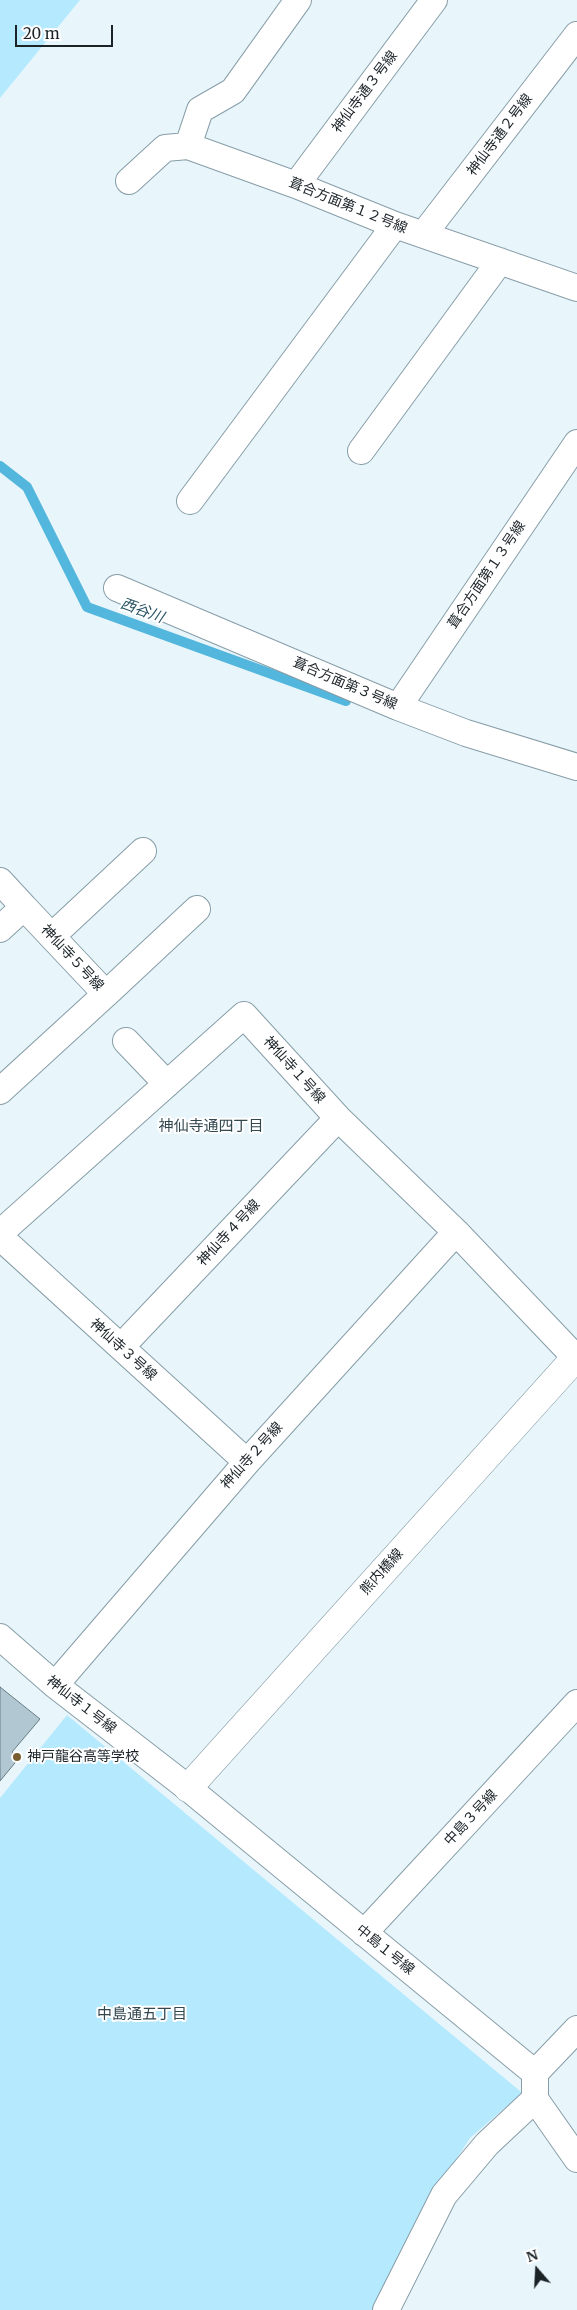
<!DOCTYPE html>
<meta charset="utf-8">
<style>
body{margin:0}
#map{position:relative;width:577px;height:2310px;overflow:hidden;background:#e8f6fc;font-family:Merriweather,serif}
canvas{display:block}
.north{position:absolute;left:512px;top:2245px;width:50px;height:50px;-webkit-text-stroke:4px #fff;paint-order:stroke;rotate:341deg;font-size:14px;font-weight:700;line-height:20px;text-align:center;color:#1b2327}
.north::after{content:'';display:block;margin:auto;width:18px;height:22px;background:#1b2327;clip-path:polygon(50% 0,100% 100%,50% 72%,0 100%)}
.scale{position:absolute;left:15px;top:25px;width:98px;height:22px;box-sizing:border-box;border:2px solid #1b2327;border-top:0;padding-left:6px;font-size:15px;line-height:18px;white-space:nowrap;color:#1b2327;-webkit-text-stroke:4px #fff;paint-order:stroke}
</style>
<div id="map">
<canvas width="577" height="2310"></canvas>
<div class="north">N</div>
<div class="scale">20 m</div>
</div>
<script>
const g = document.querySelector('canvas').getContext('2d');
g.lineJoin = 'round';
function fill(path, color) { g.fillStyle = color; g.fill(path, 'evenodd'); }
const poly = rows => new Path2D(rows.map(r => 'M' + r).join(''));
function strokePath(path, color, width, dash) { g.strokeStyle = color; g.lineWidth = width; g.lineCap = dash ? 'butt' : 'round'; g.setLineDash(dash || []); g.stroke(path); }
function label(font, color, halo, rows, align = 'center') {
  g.font = font + ' Merriweather,"Noto Sans JP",serif'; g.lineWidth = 4; g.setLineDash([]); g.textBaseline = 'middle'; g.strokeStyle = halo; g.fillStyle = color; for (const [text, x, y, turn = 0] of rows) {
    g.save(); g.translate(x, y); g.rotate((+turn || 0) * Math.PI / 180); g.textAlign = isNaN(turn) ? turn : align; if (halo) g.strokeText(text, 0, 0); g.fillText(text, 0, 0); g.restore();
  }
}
fill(poly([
 [0,0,80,0,0,98],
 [67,1715,526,2096,508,2105,470,2138,433,2195,373,2310,0,2310,0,1798]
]), '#b5e9fe');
strokePath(poly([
 [0,466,27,487,87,607,346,701]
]), '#53b6dc', 10);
const building = poly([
 [0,1687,40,1719,12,1752,19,1758,0,1781,0,1687]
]);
fill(building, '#b1c8d2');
strokePath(building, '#667c85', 1);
const street = poly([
 [188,146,200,110,233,91,298,0],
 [129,181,165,148,188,146,296,185,395,225,577,288],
 [296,185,434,0],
 [423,235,577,35],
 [361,451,500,261],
 [190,501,395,225],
 [117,588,398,707,466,733,577,767],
 [398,707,577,443],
 [0,881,24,907],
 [0,929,24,907,106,994,0,1091],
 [52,936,143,851],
 [106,994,197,909],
 [126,1041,167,1084],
 [0,1233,244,1015,338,1118,456,1232,577,1359],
 [0,1237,247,1462],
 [121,1347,338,1118],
 [0,1637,55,1685,188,1788,535,2073,577,2029],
 [55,1685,247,1462,456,1232],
 [364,1933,577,1703],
 [535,2099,577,2159],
 [386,2310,444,2195,487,2144,535,2099,535,2073]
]);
const secondary = poly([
 [188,1788,577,1356]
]);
strokePath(street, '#879da7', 28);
strokePath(secondary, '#879da7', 29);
strokePath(street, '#fff', 26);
strokePath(secondary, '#fff', 28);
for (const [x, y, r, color] of [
 [17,1757,5,"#7a5f31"]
]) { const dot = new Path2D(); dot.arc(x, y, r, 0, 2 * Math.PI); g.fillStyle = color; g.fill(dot); strokePath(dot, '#fff', 2); }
label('14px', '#1b2327', '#fff', [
 ["神仙寺通３号線",365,92,-53],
 ["神仙寺通２号線",500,135,-53],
 ["葺合方面第１２号線",348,206,22],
 ["葺合方面第１３号線",487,575,-56],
 ["葺合方面第３号線",345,684,23],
 ["神仙寺５号線",72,958,47],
 ["神仙寺１号線",294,1070,48],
 ["神仙寺４号線",229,1233,-47],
 ["神仙寺３号線",123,1350,42],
 ["神仙寺２号線",252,1456,-48],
 ["熊内橋線",382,1572,-48],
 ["神仙寺１号線",81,1705,38],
 ["中島３号線",471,1818,-47],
 ["中島１号線",385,1950,39]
]);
label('14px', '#1b2327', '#fff', [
 ["神戸龍谷高等学校",27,1757]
], 'left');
label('italic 15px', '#285263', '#fff', [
 ["西谷川",142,611,20]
]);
label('15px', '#33474f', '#fff', [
 ["神仙寺通四丁目",211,1127],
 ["中島通五丁目",142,2015]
]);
</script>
